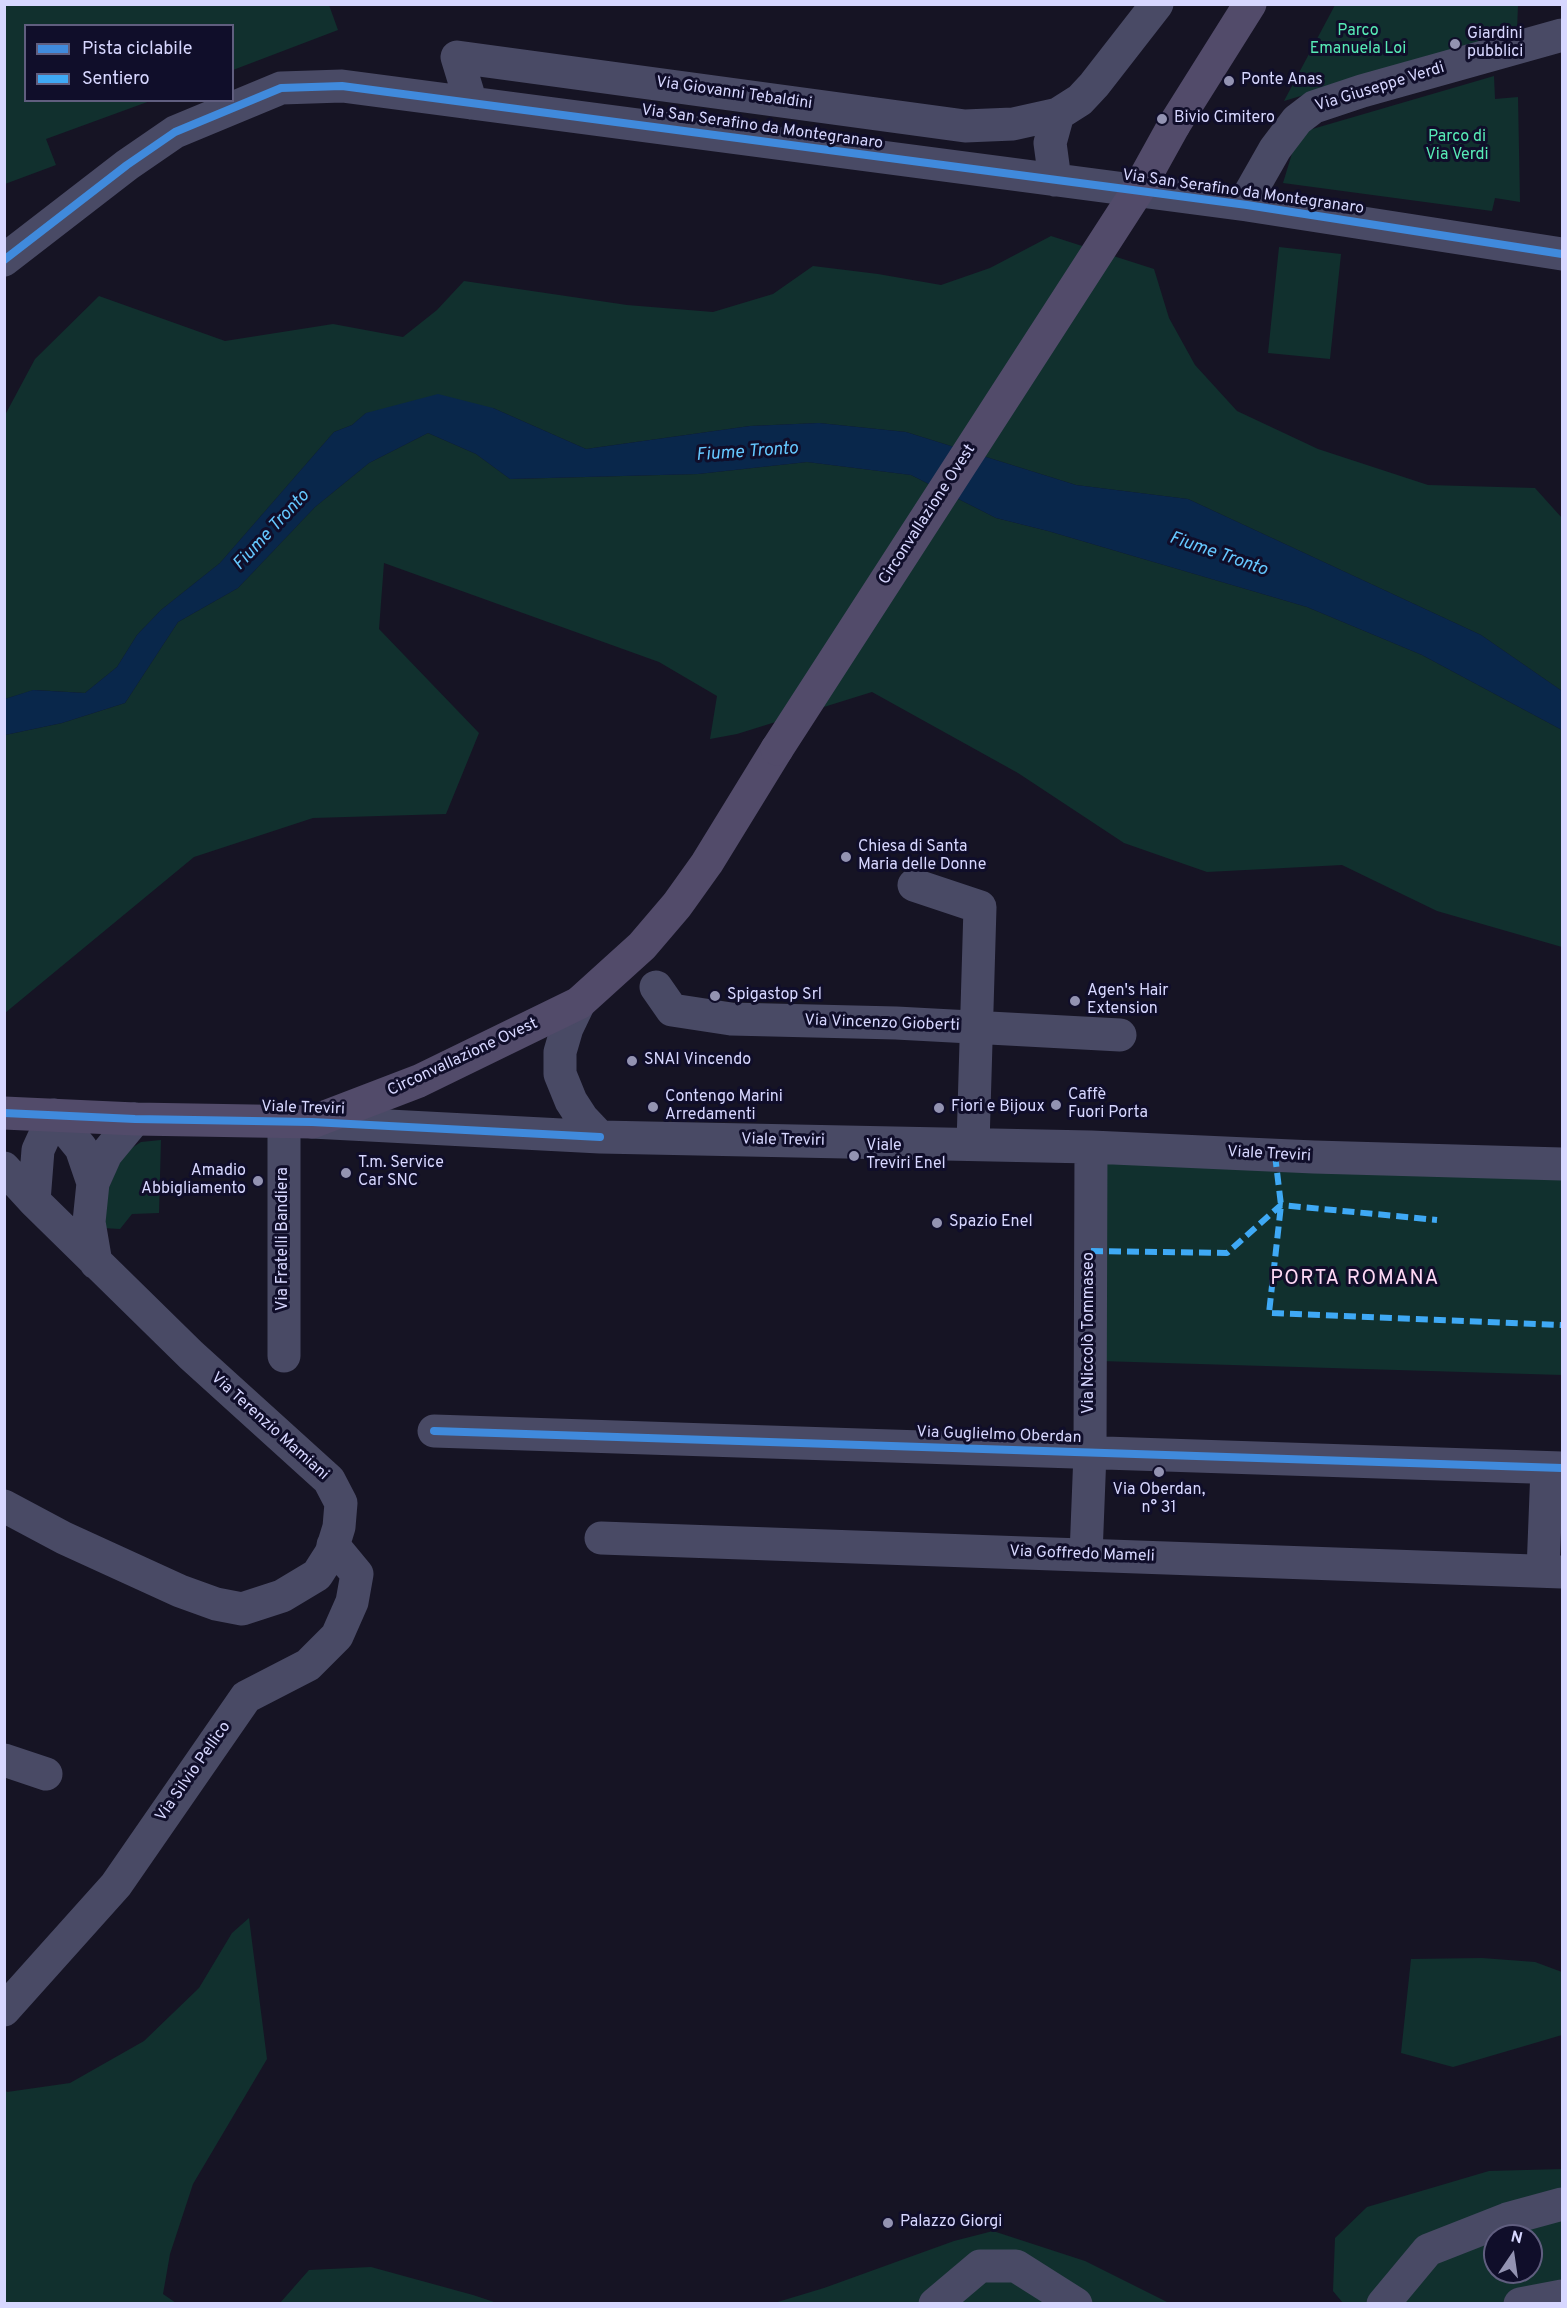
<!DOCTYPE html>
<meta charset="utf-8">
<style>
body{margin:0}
#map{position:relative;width:1567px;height:2308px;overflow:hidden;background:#161424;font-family:Overpass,sans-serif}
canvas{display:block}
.frame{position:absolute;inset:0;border:6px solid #d7d7ff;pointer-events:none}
.legend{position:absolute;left:24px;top:24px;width:210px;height:78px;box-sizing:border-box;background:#100e2a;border:2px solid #605e7f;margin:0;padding:8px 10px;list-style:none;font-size:18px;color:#d7d7ff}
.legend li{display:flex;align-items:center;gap:12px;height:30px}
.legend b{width:30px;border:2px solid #605e7f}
.north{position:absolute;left:1483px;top:2224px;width:60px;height:60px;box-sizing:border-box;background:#100e2a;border:2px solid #605e7f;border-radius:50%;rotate:13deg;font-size:16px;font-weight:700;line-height:24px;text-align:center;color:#d7d7ff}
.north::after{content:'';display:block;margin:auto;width:21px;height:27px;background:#9393b2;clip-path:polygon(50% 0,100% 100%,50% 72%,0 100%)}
</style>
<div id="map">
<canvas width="1567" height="2308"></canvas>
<div class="frame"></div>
<ul class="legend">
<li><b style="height:8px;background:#408adc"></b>Pista ciclabile</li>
<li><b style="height:8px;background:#3fa9f5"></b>Sentiero</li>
</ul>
<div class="north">N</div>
</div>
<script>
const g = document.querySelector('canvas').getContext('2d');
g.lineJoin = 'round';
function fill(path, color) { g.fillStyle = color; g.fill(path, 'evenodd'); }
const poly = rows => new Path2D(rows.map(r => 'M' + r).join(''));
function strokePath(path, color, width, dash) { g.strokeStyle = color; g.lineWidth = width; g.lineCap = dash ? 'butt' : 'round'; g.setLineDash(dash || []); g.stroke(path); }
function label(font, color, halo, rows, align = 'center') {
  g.font = font + ' Overpass,sans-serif'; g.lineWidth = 6; g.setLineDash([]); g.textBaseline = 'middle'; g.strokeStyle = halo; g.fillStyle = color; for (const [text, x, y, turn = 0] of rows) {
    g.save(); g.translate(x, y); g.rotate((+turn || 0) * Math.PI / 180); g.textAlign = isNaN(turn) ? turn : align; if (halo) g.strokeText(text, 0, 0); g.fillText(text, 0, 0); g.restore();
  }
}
fill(poly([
 [5,4,329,5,338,30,233,70,232,26,26,26,26,100,150,101,46,139,56,165,5,184],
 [1335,5,1518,5,1517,31,1284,101],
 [1494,76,1495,99,1518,97,1520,202,1495,198,1492,211,1283,183,1297,137,1309,130],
 [1051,236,1154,269,1169,318,1195,365,1237,411,1318,449,1428,485,1535,488,1562,518,1562,691,1481,635,1188,499,1076,485,906,432,819,423,750,426,586,449,493,408,366,413,352,425,334,432,220,563,161,610,137,635,117,667,85,693,34,690,5,699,4,417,35,359,99,296,225,341,333,324,403,337,437,310,464,281,627,305,713,312,773,294,813,266,878,274,941,285,990,268],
 [1279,247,1341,254,1330,359,1268,353],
 [428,433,476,454,510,479,698,474,807,462,911,475,996,518,1048,531,1307,607,1422,655,1562,730,1562,947,1437,911,1342,865,1207,872,1124,843,1018,773,872,692,737,734,710,739,717,696,659,662,384,563,379,629,479,733,446,814,313,818,194,857,5,1013,5,735,62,723,125,703,178,622,238,588,315,507,369,463],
 [161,1140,159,1213,132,1214,120,1229,103,1228,101,1205,124,1153,141,1142],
 [1099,1160,1562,1177,1562,1375,1100,1361],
 [249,1918,267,2059,193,2184,170,2254,163,2294,176,2303,5,2303,5,2090,7,2092,70,2083,144,2041,199,1988,232,1933],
 [1482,1958,1535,1962,1562,1972,1562,2035,1453,2067,1401,2053,1411,1959],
 [1562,2169,1562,2303,1343,2303,1333,2291,1335,2238,1367,2207,1489,2171],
 [1495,2236,1531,2236,1531,2272,1495,2272],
 [993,2231,1085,2261,1169,2303,771,2304,824,2288,954,2241],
 [371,2267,473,2295,497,2303,280,2303,309,2270]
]), '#11302e');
fill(poly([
 [438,394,493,408,586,449,750,426,819,423,906,432,1076,485,1188,499,1481,635,1562,691,1562,730,1422,655,1307,607,1048,531,996,518,911,475,807,462,698,474,510,479,476,454,428,433,369,463,315,507,238,588,178,622,125,703,62,723,5,735,5,699,33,690,85,693,117,667,137,635,161,610,220,563,334,432,352,425,366,413]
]), '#09274b');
strokePath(poly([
 [471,103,457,57,965,126,1013,124,1058,114,1080,100,1094,85,1157,4],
 [1055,180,1050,143,1058,114],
 [1247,205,1250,193,1275,149,1297,120,1314,107,1362,91,1562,35],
 [4,260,127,165,175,132,281,88,342,86,1247,205,1562,254],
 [914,885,980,907,973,1144],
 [656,987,672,1010,731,1019,896,1023,1120,1035],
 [579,1003,567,1028,560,1052,560,1074,571,1101,582,1118,600,1137],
 [312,1122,600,1137,1091,1147,1314,1157,1562,1164],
 [4,1168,34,1201,191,1355,329,1480,341,1503,339,1527,331,1553,317,1575,282,1596,242,1609,216,1604,180,1591,64,1538,4,1506],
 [34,1201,38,1150,54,1115,81,1148,93,1183],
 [96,1263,89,1222,93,1183,106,1154,135,1119],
 [284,1356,284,1122],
 [434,1431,1562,1468],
 [601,1538,1562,1572],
 [1086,1555,1090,1453,1091,1147],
 [1543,1571,1547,1468],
 [4,1760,46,1774],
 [4,2010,116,1885,246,1697,308,1665,337,1636,352,1602,357,1574,333,1545],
 [935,2304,980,2266,1016,2266,1076,2304],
 [1383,2304,1428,2250,1507,2219,1562,2204],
 [1520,2304,1562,2296]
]), '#494a65', 33);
strokePath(poly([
 [1174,125,1250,4],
 [4,1113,135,1119,312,1122,419,1081,579,1003,642,946,677,905,707,863,777,749]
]), '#524b6a', 33);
strokePath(poly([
 [777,749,1138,190,1174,125]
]), '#524b6a', 33);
strokePath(poly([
 [1275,1155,1281,1205,1269,1313,1562,1325],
 [1091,1251,1227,1253,1281,1205,1437,1220]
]), '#3fa9f5', 6, [12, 6]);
strokePath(poly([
 [4,260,127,165,175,132,281,88,342,86,1247,205,1562,254],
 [4,1113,135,1119,312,1122,600,1137],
 [434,1431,1562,1468]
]), '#408adc', 8);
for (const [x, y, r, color] of [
 [1455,44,6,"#9393b2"],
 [1229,81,6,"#9393b2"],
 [1162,119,6,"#9393b2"],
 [846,857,6,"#9393b2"],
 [715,996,6,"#9393b2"],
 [1075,1001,6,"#9393b2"],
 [632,1061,6,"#9393b2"],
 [1056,1105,6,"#9393b2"],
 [653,1107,6,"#9393b2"],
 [939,1108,6,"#9393b2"],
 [854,1156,6,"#9393b2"],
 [346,1173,6,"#9393b2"],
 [258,1181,6,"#9393b2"],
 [937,1223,6,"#9393b2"],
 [1159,1472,6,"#9393b2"],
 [888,2223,6,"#9393b2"]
]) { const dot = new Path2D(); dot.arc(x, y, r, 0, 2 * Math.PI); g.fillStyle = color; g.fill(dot); strokePath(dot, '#100e2a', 2); }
label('16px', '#57ebb6', '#100e2a', [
 ["Parco",1358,32],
 ["Emanuela Loi",1358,50],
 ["Parco di",1457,138],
 ["Via Verdi",1457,156]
]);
label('16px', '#d7d7ff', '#100e2a', [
 ["Giardini",1467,35],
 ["pubblici",1467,53],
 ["Ponte Anas",1241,81],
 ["Bivio Cimitero",1174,119],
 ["Chiesa di Santa",858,848],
 ["Maria delle Donne",858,866],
 ["Agen's Hair",1087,992],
 ["Extension",1087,1010],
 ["Spigastop Srl",727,996],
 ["SNAI Vincendo",644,1061],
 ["Caffè",1068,1096],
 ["Fuori Porta",1068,1114],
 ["Contengo Marini",665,1098],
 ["Arredamenti",665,1116],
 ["Fiori e Bijoux",951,1108],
 ["Viale",866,1147],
 ["Treviri Enel",866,1165],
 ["T.m. Service",358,1164],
 ["Car SNC",358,1182],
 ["Amadio",246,1172,"right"],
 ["Abbigliamento",246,1190,"right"],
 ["Spazio Enel",949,1223],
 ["Via Oberdan,",1159,1491,"center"],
 ["n° 31",1159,1509,"center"],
 ["Palazzo Giorgi",900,2223]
], 'left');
label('16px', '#d7d7ff', '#100e2a', [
 ["Via Giuseppe Verdi",1380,88,-17],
 ["Via Giovanni Tebaldini",734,94,8],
 ["Via San Serafino da Montegranaro",762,128,8],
 ["Via San Serafino da Montegranaro",1243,193,8],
 ["Circonvallazione Ovest",928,515,-57],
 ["Via Vincenzo Gioberti",882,1024,2],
 ["Circonvallazione Ovest",463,1058,-25],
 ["Viale Treviri",303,1109,2],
 ["Viale Treviri",783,1141,1],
 ["Viale Treviri",1269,1155,3],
 ["Via Fratelli Bandiera",284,1239,-90],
 ["Via Niccolò Tommaseo",1090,1333,-90],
 ["Via Terenzio Mamiani",269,1427,42],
 ["Via Guglielmo Oberdan",999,1436,2],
 ["Via Goffredo Mameli",1082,1555,2],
 ["Via Silvio Pellico",194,1772,-55]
]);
label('italic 18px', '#65c8ff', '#100e2a', [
 ["Fiume Tronto",747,453,-4],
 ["Fiume Tronto",272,531,-47],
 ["Fiume Tronto",1218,555,19]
]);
g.letterSpacing = '1.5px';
label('20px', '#ffd9f5', '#100e2a', [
 ["PORTA ROMANA",1355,1280]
]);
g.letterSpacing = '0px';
</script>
